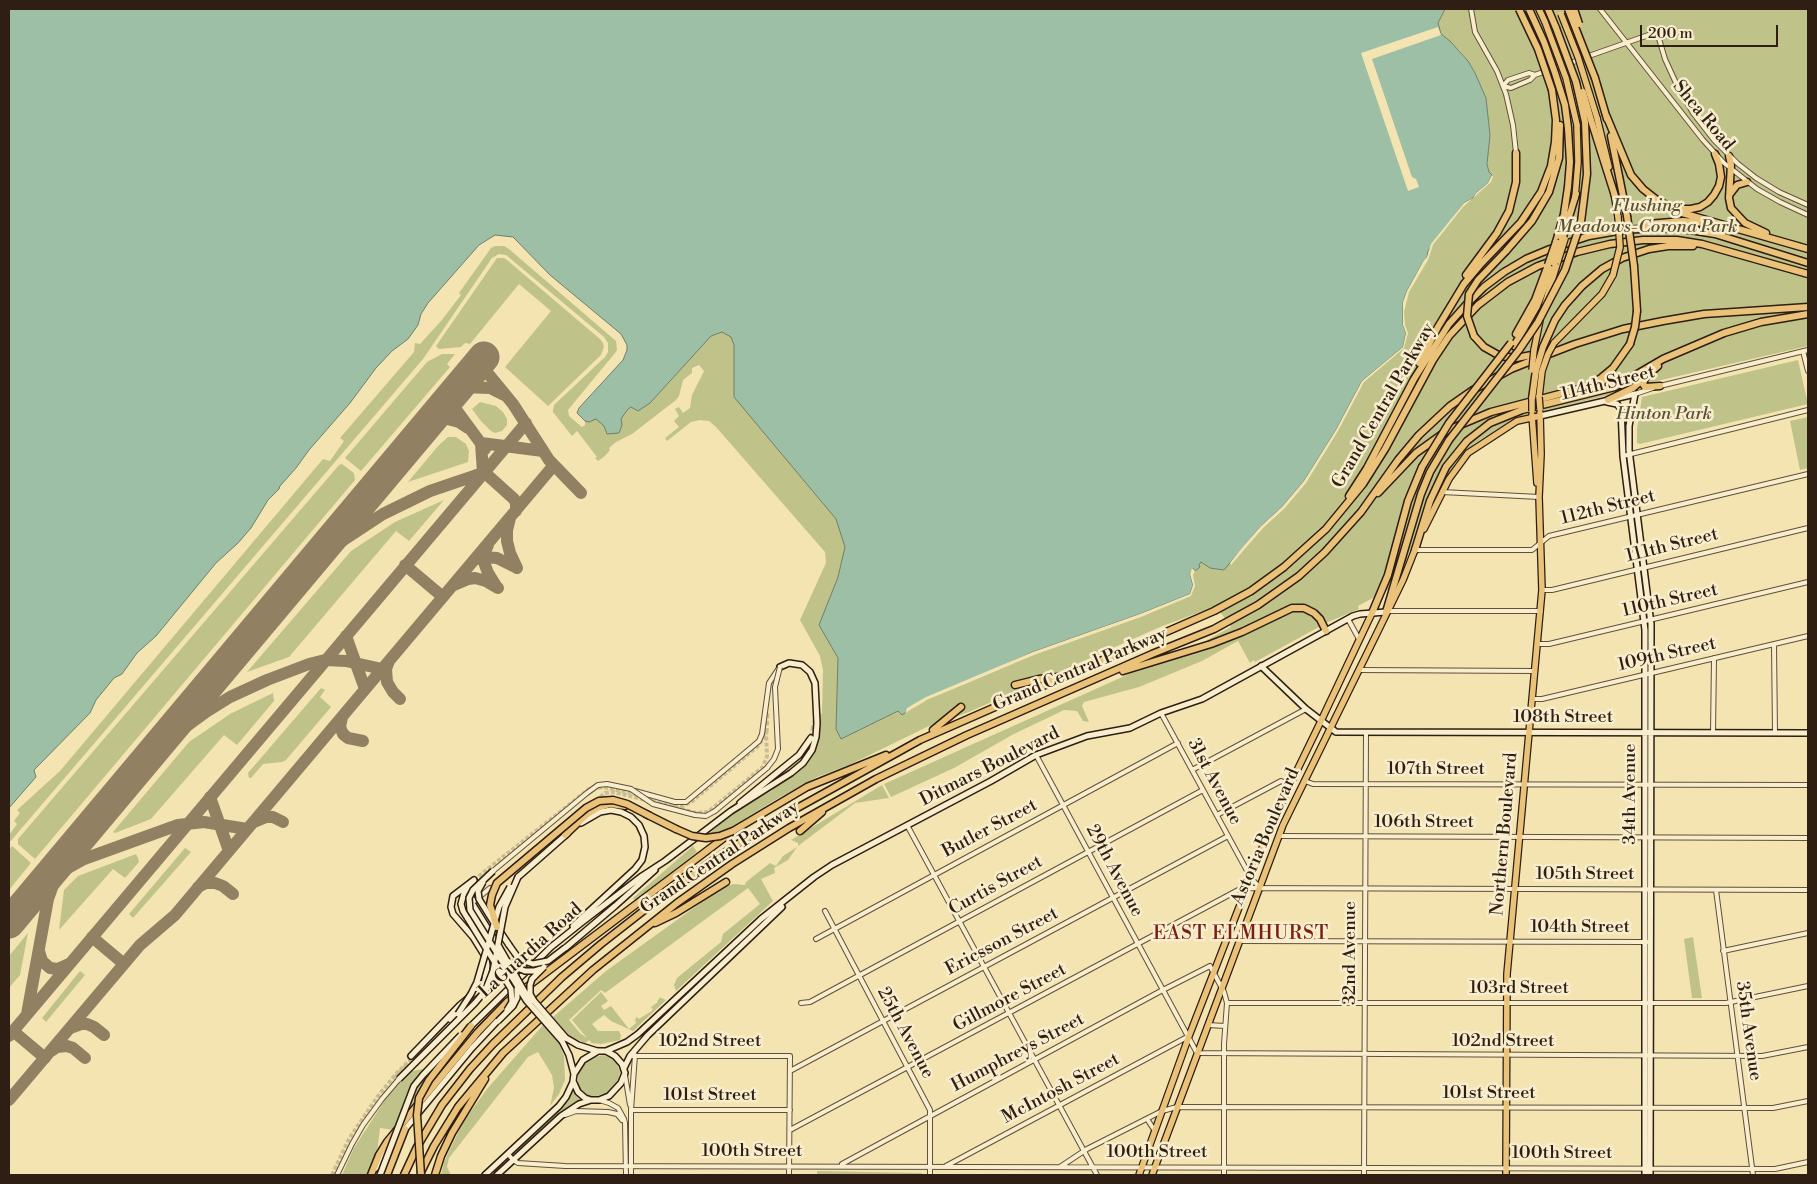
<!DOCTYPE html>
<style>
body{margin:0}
#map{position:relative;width:1817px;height:1184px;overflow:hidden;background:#f4e4b2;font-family:"Libre Bodoni",serif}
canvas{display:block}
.frame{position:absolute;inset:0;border:10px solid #2e1e13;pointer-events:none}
.scale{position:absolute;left:1640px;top:25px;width:138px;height:22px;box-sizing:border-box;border:2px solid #2e1e13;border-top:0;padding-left:6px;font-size:15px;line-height:18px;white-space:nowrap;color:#2e1e13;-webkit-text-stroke:4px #f8edcd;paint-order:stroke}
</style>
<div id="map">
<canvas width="1817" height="1184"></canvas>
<div class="frame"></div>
<div class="scale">200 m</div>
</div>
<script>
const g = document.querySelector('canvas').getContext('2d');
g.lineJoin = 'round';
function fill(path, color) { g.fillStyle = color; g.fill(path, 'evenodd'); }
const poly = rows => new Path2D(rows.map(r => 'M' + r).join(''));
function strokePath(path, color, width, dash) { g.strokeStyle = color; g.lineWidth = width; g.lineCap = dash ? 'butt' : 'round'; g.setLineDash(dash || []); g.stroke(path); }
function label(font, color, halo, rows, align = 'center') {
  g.font = font + ' "Libre Bodoni",serif'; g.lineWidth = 5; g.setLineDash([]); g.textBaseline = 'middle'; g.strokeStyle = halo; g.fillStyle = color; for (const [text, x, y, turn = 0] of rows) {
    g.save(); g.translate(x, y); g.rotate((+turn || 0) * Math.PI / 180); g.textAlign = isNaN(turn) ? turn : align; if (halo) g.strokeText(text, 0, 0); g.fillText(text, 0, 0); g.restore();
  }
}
fill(poly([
 [1445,9,1808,9,1808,346,1631,387,1613,394,1527,415,1513,420,1475,443,1456,462,1420,525,1397,585,1358,606,1359,609,1328,622,1255,662,1254,660,1250,663,1238,641,1202,661,1139,687,1084,702,1082,706,1089,722,1083,721,1077,711,1064,710,1012,735,954,768,891,797,884,784,1129,674,1206,648,1231,634,1208,642,1207,640,1231,627,1216,606,1160,627,969,712,927,727,849,765,817,777,775,800,728,829,715,839,701,840,734,812,773,790,769,782,804,755,818,739,820,716,822,713,823,670,820,656,800,620,826,563,825,552,716,427,709,421,700,420,691,422,667,441,665,438,679,427,674,421,679,416,675,409,679,407,683,413,690,408,692,395,704,371,699,365,692,368,692,373,683,380,679,396,676,400,632,434,616,442,609,448,610,450,605,456,598,461,595,458,597,457,577,431,572,436,553,412,553,410,554,405,605,357,608,352,608,343,604,337,506,255,499,254,492,258,423,359,9,843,9,835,17,824,14,821,20,813,17,810,60,771,323,459,330,461,344,441,340,438,414,352,415,343,420,344,441,321,461,295,459,293,491,248,495,246,504,246,509,249,616,341,617,350,615,353,568,410,569,416,582,427,585,425,585,421,577,413,579,408,623,360,627,350,627,345,621,334,550,275,513,237,495,235,479,245,428,303,421,314,418,325,408,339,392,351,376,368,350,403,309,450,296,468,280,486,279,489,268,500,251,528,238,543,216,563,156,636,137,653,122,674,114,678,96,700,90,713,34,770,36,777,25,789,9,583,428,238,856,160,1388,298,1489,172,1487,160,1490,135,1486,98,1475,73,1468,61,1459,50,1441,35,1438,23],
 [497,258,504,258,507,260,600,339,603,343,604,347,601,355,548,406,505,367,551,311,519,284,470,344,465,343,461,347,439,349,436,346],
 [442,354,455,354,447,364,450,367,361,471,345,458,427,362],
 [1798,360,1808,404,1640,444,1637,443,1637,429,1642,397],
 [480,402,496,406,503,412,507,419,507,425,502,431,495,433,491,431,480,420,472,409],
 [1808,417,1808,468,1800,470,1790,421],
 [448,437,456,437,466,444,469,451,468,462,408,482,438,446],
 [342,464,354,473,355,480,35,859,18,844,18,839,339,465],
 [444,500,409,541,396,531,289,657,247,672,351,551,395,522],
 [321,688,325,690,320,697,331,707,286,760,282,762,263,764,251,778,249,778,248,773],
 [273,693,274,701,237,745,224,735,151,819,115,833,113,832,189,742,230,714],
 [882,785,889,798,855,803,798,846,798,843,791,840],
 [12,846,31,863,9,890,9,850],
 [693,846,697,852,635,900,633,898],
 [797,847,788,860,774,868,775,873,761,879,773,901,676,991,674,985,677,978,721,942,723,934,760,904,748,888,605,993,601,990,569,1020,580,1033,587,1038,572,1020,601,992,608,1001,601,1006,604,1010,611,1006,629,1029,636,1023,635,1019,637,1017,639,1019,653,1010,651,1007,658,1002,657,1001,660,998,659,997,666,1000,633,1031,611,1021,604,1015,592,1024,598,1031,619,1031,621,1035,620,1040,601,1044,592,1043,589,1040,585,1043,569,1036,553,1017,606,971,720,889,733,884,745,885,746,882,770,863,776,866,783,856],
 [185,848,191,852,133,918,129,914],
 [136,854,138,858,139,862,125,878,113,869,59,930,64,890,78,876],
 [28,933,20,975,9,988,9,956],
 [1693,937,1702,998,1692,998,1684,939],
 [80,971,85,975,46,1022,42,1018],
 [543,1025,559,1044,564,1056,565,1080,559,1094,550,1106,554,1088,552,1075,538,1052,528,1057,449,1158,447,1167,451,1175,441,1175,444,1162,463,1122,487,1089],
 [604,1055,612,1058,617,1064,620,1072,618,1080,607,1093,593,1097,586,1095,580,1090,578,1082,578,1074,588,1060,595,1057],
 [423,1069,434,1080,394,1130,380,1128,377,1153,369,1175,342,1175,354,1148,392,1089,407,1072],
 [572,1092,574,1092,581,1100,562,1113,519,1153,516,1150,560,1109],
 [817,1171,922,1173,922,1175,817,1175]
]), '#bfc389');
const water = poly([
 [9,9,1445,9,1438,23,1441,34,1450,41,1468,61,1475,73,1486,98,1490,135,1487,164,1489,172,1492,175,1488,183,1476,193,1473,198,1464,203,1428,251,1427,257,1424,260,1407,291,1403,302,1403,325,1406,333,1403,347,1362,381,1336,430,1304,481,1282,507,1261,526,1224,570,1210,568,1201,562,1199,565,1200,567,1195,571,1193,568,1190,574,1193,585,1190,594,1140,614,1033,652,908,708,905,713,902,715,898,711,841,739,836,729,838,658,819,625,838,577,845,547,836,519,734,397,734,345,731,337,722,332,711,336,650,403,638,411,631,407,628,409,621,419,622,425,619,433,607,434,604,426,596,419,589,422,585,421,577,413,579,408,623,360,627,350,627,345,621,334,550,275,513,237,495,235,479,245,428,303,421,314,418,325,408,339,392,351,376,368,350,403,309,450,296,468,280,486,279,489,268,500,251,528,238,543,216,563,156,636,137,653,122,674,114,678,96,700,90,713,34,770,36,777,9,808,9,9]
]);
fill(water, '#9dbfa6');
strokePath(water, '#717f6b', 1);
fill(poly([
 [1438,27,1441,35,1372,59,1412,177,1416,179,1419,187,1408,191,1361,53],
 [1492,175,1493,177,1491,182,1463,207,1433,245,1428,260,1409,292,1404,312,1405,325,1408,333,1404,348,1364,382,1338,431,1306,483,1284,509,1263,528,1231,565,1230,563,1241,549,1261,526,1282,507,1304,481,1336,430,1362,381,1403,347,1406,333,1403,325,1403,302,1407,291,1424,260,1427,257,1431,244,1464,203,1473,198,1476,193,1488,183],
 [1192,568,1195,571,1193,575,1195,586,1191,596,1141,617,1034,655,927,700,905,713,907,708,926,697,1033,652,1140,614,1190,594,1193,585,1190,574]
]), '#f4e4b2');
strokePath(poly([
 [478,365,490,376,513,404,549,460,581,493],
 [460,387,490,388,504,395],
 [449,400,485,449],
 [436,416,459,422,468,428],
 [484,472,514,499,516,503,516,511],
 [483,473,481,443,543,451],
 [510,518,507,530,507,541,510,553,517,568],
 [488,545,485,552,485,565,488,573,496,586],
 [477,559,483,557,497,558,517,568],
 [405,565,443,597],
 [296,582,342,541,383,514,430,491,483,473],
 [454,585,468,579,475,578,486,581,498,588],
 [346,636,365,689],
 [389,661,386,669,387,682,393,692,400,699],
 [342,717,340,727,343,734,348,738,363,741],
 [143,763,176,734,206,712,230,697,267,680,309,664,325,660,346,661,382,669],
 [210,797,229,851],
 [254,822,266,817,273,817,283,822],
 [198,887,206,883,215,883,223,886,233,894],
 [36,890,57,874,84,859,178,825,204,822,247,829],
 [92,937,124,964],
 [39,951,42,961,50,968,58,969,69,964],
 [27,1014,48,899,57,874,73,846],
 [70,1028,81,1024,87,1024,94,1027,104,1035],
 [13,1031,45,1058],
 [9,1036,526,423],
 [51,1051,57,1047,67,1046,73,1048,85,1058],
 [9,1100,140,945,175,915,554,465]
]), '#918162', 12);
strokePath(poly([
 [9,923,484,357]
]), '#918162', 31);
strokePath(poly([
 [596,801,605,793,614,792,697,813,708,812,763,767,767,756,766,733],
 [674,805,682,806,691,802,758,746,766,733],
 [474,880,589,789,604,787,639,795],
 [332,1175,349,1139,378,1096,396,1074,450,1020]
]), '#ccbc92', 4, [4, 2]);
strokePath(poly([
 [766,733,767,711],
 [811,738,815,721],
 [394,1079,458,1014]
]), '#ccbc92', 5, [5, 2.5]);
const street = poly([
 [1471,9,1475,32,1497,71,1506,94,1513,125,1516,153],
 [1600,9,1703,140,1724,163,1757,189,1780,202,1808,215],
 [1586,57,1657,32,1665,59,1676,83,1693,113,1714,140,1737,163,1756,178,1779,192,1808,205],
 [1553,69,1579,60],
 [1535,75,1530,80,1511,88,1503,86,1508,80,1529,73,1535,75,1546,71],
 [1803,351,1808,371],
 [1660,386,1808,350],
 [1635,394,1653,388],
 [1623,456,1808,410],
 [1442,492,1539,497],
 [1415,550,1532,550,1549,536,1808,474],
 [1542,590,1552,590,1808,528],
 [1388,611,1541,611],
 [1348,619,1359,639],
 [1538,644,1549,644,1808,582],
 [1774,644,1775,733],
 [1359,670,1535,671],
 [1532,699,1542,699,1808,636],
 [1161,713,1251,878,1260,888],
 [1713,733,1714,658],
 [1036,755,1197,1053,1762,1056,1808,1047],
 [1192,770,1306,709],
 [1305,781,1313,784,1808,785],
 [635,791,675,802,686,802,752,747,759,741,762,734,769,683,779,668],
 [715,811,767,768],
 [1217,815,1281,781,1290,785],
 [907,825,1097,1175],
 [1279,836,1808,838],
 [1716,890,1753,1175],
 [472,903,490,888],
 [825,911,930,1110,930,1175],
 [816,939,1178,743],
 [1239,941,1647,942],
 [1723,951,1808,933],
 [801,1003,810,1002,1203,790],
 [1227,1003,1726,1003,1808,986],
 [450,1020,458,1011],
 [1208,1025,1225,1026],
 [630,1056,790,1056,789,1175],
 [790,1071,1228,836],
 [625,1075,630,1105],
 [599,1100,609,1103,618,1108,624,1119,625,1123,626,1175],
 [631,1110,790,1110],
 [565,1115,576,1111,608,1112,617,1114,622,1120],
 [1147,1119,1155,1131],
 [790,1130,1242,888,1808,890],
 [508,1154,513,1160,518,1163,565,1166,1775,1169,1808,1162],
 [842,1164,1159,992,1210,966,1224,992,1227,1003,1224,1044,1224,1175],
 [946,1166,1189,1036],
 [1060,1167,1087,1149,1162,1111,1177,1107,1773,1108,1808,1101],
 [337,1175,352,1144,363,1125,382,1099,399,1079],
 [631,1175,631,1110,635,1055],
 [1364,1175,1366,732]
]);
const secondary = poly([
 [1607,402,1617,404,1621,409,1623,456,1645,630,1645,1175],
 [1540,416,1635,394,1629,426,1629,450,1651,624,1650,1175],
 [1261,666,1306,709,1336,732,1808,733],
 [740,803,799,755,811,738],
 [518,877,568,833],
 [474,880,453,896,451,907,453,914,473,937,486,958,487,966,484,985],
 [474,881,471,888,472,903,498,945],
 [468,919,463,911,461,904,464,893,471,884],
 [573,926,635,869,642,860,645,847,644,836,639,825,631,817,621,812,611,810,600,812,581,823],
 [499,930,509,945],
 [563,950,615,906,655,870],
 [471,1026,551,947,581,923,642,876,665,861,731,811,791,773,803,763,812,750,816,737,817,723,815,683,810,672,802,665,789,663,780,667],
 [566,1038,578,1045,597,1051],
 [562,1041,569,1055,574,1074],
 [598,1051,606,1051,615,1056,622,1064,625,1073,621,1083,609,1096,599,1100,591,1100,585,1098,578,1092,573,1081,574,1074,583,1060,598,1051],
 [606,1051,627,1042,638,1034,761,919,814,877,832,865,991,781,1036,755,1087,736,1130,728,1161,713,1202,699,1353,616,1360,614,1386,612],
 [411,1056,460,1005,477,991],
 [624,1068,630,1056,648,1035,782,907],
 [376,1168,387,1151,472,1048,500,1018],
 [485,1175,559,1106,566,1097,573,1082],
 [497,1175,561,1116,579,1104,591,1100]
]);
const primary = poly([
 [1539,9,1545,22],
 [1597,118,1609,167],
 [1614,193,1618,217],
 [1575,198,1578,162,1577,125],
 [1545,304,1558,261],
 [1554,343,1602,294,1613,275],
 [1534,350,1540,320],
 [1539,397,1542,371],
 [1532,415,1537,483],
 [1424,529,1449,479,1468,453,1517,421,1540,416],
 [1139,1175,1189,1036,1273,820,1321,721,1372,613],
 [1152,1175,1283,825,1403,580,1416,547],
 [1506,1175,1507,974,1542,590,1539,497,1541,454,1540,413]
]);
const highway = poly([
 [1548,9,1556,28],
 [1595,78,1607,119],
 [1606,115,1631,175,1643,189,1657,200,1682,213,1808,249],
 [1591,120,1615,196],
 [1611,136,1627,216],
 [1729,156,1731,165,1729,198,1731,208,1745,223,1766,233],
 [1730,194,1737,185,1747,182],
 [1679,209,1691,209,1700,207,1708,202,1714,195,1719,186,1721,177,1719,164,1715,154],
 [1581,222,1587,174,1585,122],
 [1648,224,1683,221,1705,223],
 [1562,240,1576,194],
 [1556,242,1564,214,1568,187,1570,162,1568,128],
 [1506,251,1532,221,1549,192,1559,158,1560,125],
 [1634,266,1637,311],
 [1466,275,1497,233,1509,211,1516,182,1516,153],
 [1516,334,1535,300,1548,265],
 [1474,336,1484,347,1500,356,1516,358,1537,354],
 [1514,346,1537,306,1554,263],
 [1543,347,1555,320,1565,305,1582,286,1602,269,1622,258,1649,249,1668,246,1693,246],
 [1419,363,1438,327,1464,284,1480,265,1521,222,1541,192,1551,166,1555,142,1556,120,1552,90],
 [1645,378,1643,384,1645,387,1660,386],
 [1585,392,1608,378],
 [1532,399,1536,370],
 [1608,400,1633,388,1658,366],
 [1378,493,1416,453,1448,430,1491,412,1586,387,1601,378,1613,368,1630,344],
 [1349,496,1367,468,1414,379,1449,324,1466,305,1484,287,1504,272,1526,259,1550,249,1589,236,1623,230,1656,228,1690,230,1715,234,1808,263],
 [1415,550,1430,501,1446,467,1467,441,1490,423,1522,410,1615,387,1663,359,1724,333,1761,322,1808,314],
 [1386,612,1421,494,1430,472,1449,440],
 [1372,613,1388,575,1408,501,1422,467],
 [1123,671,1211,644,1242,632,1292,608,1304,608,1314,613,1320,619,1326,631],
 [1015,685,1039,679,1058,677],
 [933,730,961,707],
 [646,814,676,829],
 [800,831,822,812],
 [565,835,586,815,597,808,610,804,625,806],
 [655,923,676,913,726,882],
 [421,1172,434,1146,458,1107,503,1053,593,970,677,903,732,864,789,828,876,779,967,735,1152,654,1214,629,1258,605,1299,576,1325,552,1361,512,1398,460,1419,435,1450,406,1473,390,1511,369,1536,359,1575,344,1623,329,1663,321,1704,314,1808,307],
 [371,1175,379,1155,387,1142,478,1032,507,1002,733,831,807,787,886,755],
 [387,1175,405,1129],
 [404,1175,417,1147,442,1105,470,1069,493,1044,562,977,601,944,656,901,715,859,772,822,920,740,1214,611,1251,591,1284,567,1326,529,1363,484,1385,449,1433,360,1449,336,1478,305,1508,282,1538,266,1577,252,1610,244,1643,240,1677,240,1702,244,1808,274],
 [435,1175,441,1156,452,1133,485,1079]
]);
strokePath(street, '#60503b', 6);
strokePath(secondary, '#2e1e13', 8);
strokePath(primary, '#2e1e13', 8);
strokePath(highway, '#2e1e13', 9);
strokePath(street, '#f8edcd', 4);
strokePath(secondary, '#f8edcd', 5);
strokePath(primary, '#eac279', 5.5);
strokePath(highway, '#eac279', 6);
const streetBridge = poly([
 [767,768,774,759,778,749,775,687,780,667],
 [493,871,587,793,598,785,607,784,631,789,653,804,695,815,706,816,715,811]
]);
const secondaryBridge = poly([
 [493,871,473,890,469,898,470,910,526,1000,562,1041],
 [483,882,478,891,479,899,494,923],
 [468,919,511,989,512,1002,507,1010],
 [498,945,530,1001],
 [509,945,519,959,533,964,548,961,565,948],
 [510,962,515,967,525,971,534,971,540,969],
 [544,967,532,979,530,985,530,994,534,1001,566,1038],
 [458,1014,471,994,477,982,499,907,510,887],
 [498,1021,513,1006,517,998,517,989],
 [399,1079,475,1003,485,991,493,971,505,907,518,877],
 [380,1175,414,1086,423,1075,461,1035]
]);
const primaryBridge = poly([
 [1561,14,1578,57,1597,118],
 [1545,22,1566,78,1577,125],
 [1558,261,1565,239],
 [1613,275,1620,247,1618,217],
 [1532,370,1534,350],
 [1542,371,1548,354,1554,343],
 [1539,397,1540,409],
 [1532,399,1532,411]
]);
const highwayBridge = poly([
 [1519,9,1538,49,1552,90],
 [1529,9,1544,42,1555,73,1565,105,1568,128],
 [1568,9,1595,78],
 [1574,9,1579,24],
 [1556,28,1576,82,1585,122],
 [1583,92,1591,120],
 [1627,216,1634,266],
 [1554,263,1562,240],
 [1548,265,1556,242],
 [1474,336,1467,316,1469,294,1478,280,1506,251],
 [1630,344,1635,327,1637,311],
 [1536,370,1543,347],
 [1449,440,1519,350,1538,322,1565,270,1581,222],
 [1422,467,1449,423,1511,343],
 [676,829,692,836,706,838,720,836,733,831],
 [497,927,490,905,492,895,497,883,586,808,599,801,613,800,627,804,650,816],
 [421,1175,417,1115,419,1098,429,1080,471,1026]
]);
strokePath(streetBridge, '#60503b', 6, []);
strokePath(secondaryBridge, '#2e1e13', 8, []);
strokePath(primaryBridge, '#2e1e13', 8, []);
strokePath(highwayBridge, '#2e1e13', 9, []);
strokePath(streetBridge, '#f8edcd', 4);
strokePath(secondaryBridge, '#f8edcd', 5);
strokePath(primaryBridge, '#eac279', 5.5);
strokePath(highwayBridge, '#eac279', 6);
label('18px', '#2e1e13', '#f8edcd', [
 ["Shea Road",1703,116,50],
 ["114th Street",1608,384,-14],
 ["Grand Central Parkway",1384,406,-60],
 ["112th Street",1608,508,-14],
 ["111th Street",1672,546,-14],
 ["110th Street",1670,601,-13],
 ["109th Street",1667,655,-13],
 ["Grand Central Parkway",1080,670,-23],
 ["108th Street",1563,718],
 ["Ditmars Boulevard",990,767,-27],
 ["107th Street",1436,770],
 ["31st Avenue",1214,782,62],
 ["34th Avenue",1631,794,-90],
 ["106th Street",1424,823],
 ["Butler Street",990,829,-28],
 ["Northern Boulevard",1505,834,-85],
 ["Astoria Boulevard",1266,837,-67],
 ["Grand Central Parkway",720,858,-34],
 ["29th Avenue",1114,871,62],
 ["105th Street",1585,875],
 ["Curtis Street",996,886,-29],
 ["104th Street",1580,928],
 ["Ericsson Street",1002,942,-28],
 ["LaGuardia Road",531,951,-42],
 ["32nd Avenue",1351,953,-90],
 ["103rd Street",1519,989],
 ["Gillmore Street",1010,998,-28],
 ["35th Avenue",1748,1031,82],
 ["25th Avenue",905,1033,62],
 ["102nd Street",710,1042],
 ["102nd Street",1503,1042],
 ["Humphreys Street",1018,1053,-28],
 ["McIntosh Street",1061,1089,-28],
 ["101st Street",1489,1094],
 ["101st Street",710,1096],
 ["100th Street",752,1152],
 ["100th Street",1157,1153],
 ["100th Street",1562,1154]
]);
label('italic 18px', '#5a5036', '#f8edcd', [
 ["Flushing",1647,207],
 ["Meadows-Corona Park",1647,228],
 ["Hinton Park",1664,415]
]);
g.letterSpacing = '1px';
label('19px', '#7a1f14', '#f8edcd', [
 ["EAST ELMHURST",1241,934]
]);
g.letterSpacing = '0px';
</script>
